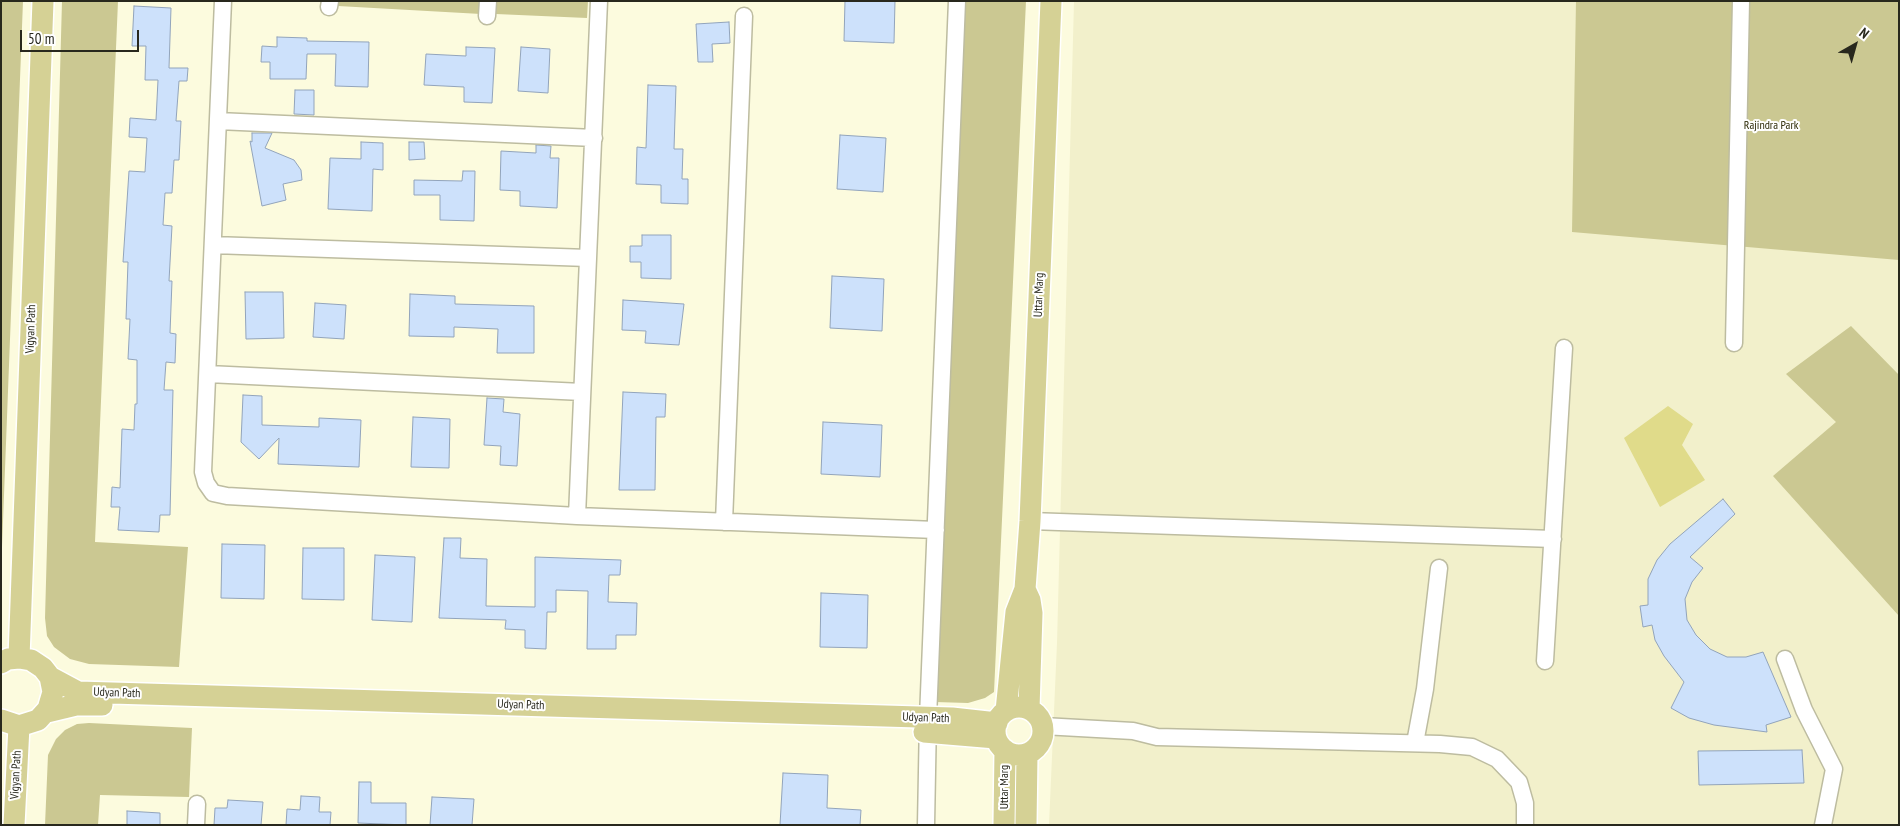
<!DOCTYPE html>
<style>
body{margin:0}
#map{position:relative;width:1900px;height:826px;overflow:hidden;background:#fcfbde;font-family:"PT Sans Narrow",sans-serif}
canvas{display:block}
.frame{position:absolute;inset:0;border:2px solid #28281d;pointer-events:none}
.north{position:absolute;left:1830px;top:20px;width:50px;height:50px;-webkit-text-stroke:4px #fff;paint-order:stroke;rotate:38deg;font-size:14px;font-weight:700;line-height:20px;text-align:center;color:#28281d}
.north::after{content:'';display:block;margin:auto;width:18px;height:22px;background:#28281d;clip-path:polygon(50% 0,100% 100%,50% 72%,0 100%)}
.scale{position:absolute;left:20px;top:30px;width:119px;height:22px;box-sizing:border-box;border:2px solid #28281d;border-top:0;padding-left:6px;font-size:15px;line-height:18px;white-space:nowrap;color:#28281d;-webkit-text-stroke:4px #fff;paint-order:stroke}
</style>
<div id="map">
<canvas width="1900" height="826"></canvas>
<div class="frame"></div>
<div class="north">N</div>
<div class="scale">50 m</div>
</div>
<script>
const g = document.querySelector('canvas').getContext('2d');
g.lineJoin = 'round';
function fill(path, color) { g.fillStyle = color; g.fill(path, 'evenodd'); }
const poly = rows => new Path2D(rows.map(r => 'M' + r).join(''));
function strokePath(path, color, width, dash) { g.strokeStyle = color; g.lineWidth = width; g.lineCap = dash ? 'butt' : 'round'; g.setLineDash(dash || []); g.stroke(path); }
function label(font, color, halo, rows, align = 'center') {
  g.font = font + ' "PT Sans Narrow",sans-serif'; g.lineWidth = 4; g.setLineDash([]); g.textBaseline = 'middle'; g.strokeStyle = halo; g.fillStyle = color; for (const [text, x, y, turn = 0] of rows) {
    g.save(); g.translate(x, y); g.rotate((+turn || 0) * Math.PI / 180); g.textAlign = isNaN(turn) ? turn : align; if (halo) g.strokeText(text, 0, 0); g.fillText(text, 0, 0); g.restore();
  }
}
fill(poly([
 [1074,1,1899,1,1899,825,1049,825,1057,643]
]), '#f2f0cb');
fill(poly([
 [1,1,23,1,1,573],
 [62,1,118,1,95,542,188,547,179,667,89,664,70,659,54,647,47,636,45,618],
 [339,1,482,1,481,14,338,6],
 [497,1,588,1,587,18,496,14],
 [962,1,1026,1,994,692,985,698,968,703,935,702],
 [1576,1,1899,1,1899,260,1572,232],
 [1851,326,1899,375,1899,616,1773,476,1836,422,1786,374],
 [89,723,192,728,189,797,100,795,98,825,45,825,48,755,56,739,65,730,77,724]
]), '#cbc892');
fill(poly([
 [1668,406,1693,424,1682,445,1705,480,1660,507,1624,438]
]), '#e0db8a');
const building = poly([
 [845,1,895,1,894,43,844,41,845,1],
 [134,6,171,8,169,68,188,68,187,81,179,81,176,121,181,121,179,160,174,160,172,193,165,193,163,225,172,226,169,281,172,281,170,333,176,334,175,363,166,362,164,390,173,390,170,515,160,515,159,532,118,530,120,507,111,507,112,487,120,488,122,429,134,430,135,404,137,404,137,360,128,359,130,319,126,319,128,262,123,262,129,171,145,172,147,138,129,137,130,118,156,120,158,80,145,80,146,46,132,46,134,6],
 [729,22,730,43,712,44,713,62,698,62,696,24,729,22],
 [277,37,307,38,307,41,369,42,368,87,335,86,336,54,307,54,306,79,270,79,270,62,261,62,262,46,277,47,277,37],
 [466,47,495,48,492,103,464,102,464,87,424,85,426,54,466,56,466,47],
 [521,47,550,49,548,93,518,91,521,47],
 [648,85,676,86,674,149,683,149,682,179,688,179,688,204,661,203,661,185,636,184,637,147,646,148,648,85],
 [295,90,314,90,314,115,294,114,295,90],
 [252,133,272,133,265,148,294,160,301,170,302,180,283,184,286,200,262,206,250,141,252,142,252,133],
 [840,135,886,138,883,192,837,189,840,135],
 [361,142,383,143,383,170,373,169,372,211,328,209,330,158,361,159,361,142],
 [409,142,424,142,425,159,409,160,409,142],
 [536,145,551,146,550,158,559,158,557,208,520,206,520,191,500,190,501,151,536,153,536,145],
 [463,171,475,171,474,221,440,220,440,195,414,195,414,180,462,181,463,171],
 [642,235,671,235,671,279,641,278,641,262,630,262,630,246,642,246,642,235],
 [832,276,884,279,882,331,830,328,832,276],
 [245,292,283,292,284,338,246,339,245,292],
 [410,294,455,296,455,304,534,306,534,353,497,353,498,329,454,327,454,337,409,336,410,294],
 [623,300,684,304,679,345,645,343,646,331,622,330,623,300],
 [315,303,346,305,344,339,313,337,315,303],
 [623,392,666,394,665,417,656,417,655,490,619,490,623,392],
 [243,395,262,396,262,425,319,427,319,418,361,420,359,467,278,464,279,438,259,459,241,442,243,395],
 [487,398,504,399,503,412,520,414,517,466,500,465,501,446,484,445,487,398],
 [413,417,450,419,449,468,411,467,413,417],
 [823,422,882,425,880,477,821,474,823,422],
 [1723,499,1735,514,1690,557,1703,568,1692,582,1685,599,1687,620,1696,635,1710,649,1727,657,1746,657,1763,652,1791,717,1766,725,1767,732,1714,725,1689,718,1671,708,1684,682,1664,656,1655,640,1652,625,1643,627,1640,606,1648,605,1648,579,1657,560,1670,544,1723,499],
 [444,538,461,538,460,558,487,559,486,606,535,607,535,557,621,560,620,575,609,575,608,602,637,603,636,635,616,635,616,649,587,649,588,591,556,590,556,612,547,612,546,649,525,648,525,630,505,629,506,620,439,618,444,538],
 [222,544,265,545,264,599,221,598,222,544],
 [303,548,344,548,344,600,302,599,303,548],
 [375,555,415,557,412,622,372,620,375,555],
 [821,593,868,595,867,648,820,647,821,593],
 [1802,750,1804,783,1699,785,1698,751,1802,750],
 [783,773,828,775,827,808,861,810,860,825,780,825,783,773],
 [359,782,371,782,371,803,406,803,406,825,358,823,359,782],
 [301,796,320,797,319,812,331,812,330,825,286,825,287,809,300,810,301,796],
 [432,797,474,799,472,825,430,825,432,797],
 [228,800,263,802,261,825,214,825,215,808,227,808,228,800],
 [127,811,160,813,160,825,127,825,127,811]
]);
fill(building, '#cde1fb');
strokePath(building, '#92a4bb', 1);
const minor = poly([
 [223,1,203,472,206,483,213,493,227,496,577,516,936,530],
 [329,7,330,1],
 [487,16,488,1],
 [218,121,594,138],
 [213,245,588,258],
 [1734,343,1741,1],
 [208,374,582,392],
 [577,516,599,1],
 [1030,521,1553,539],
 [724,522,744,16],
 [1785,659,1804,710,1834,769,1823,825],
 [1545,661,1564,348],
 [1043,726,1133,731,1157,737,1440,744,1472,747,1497,759,1519,782,1525,803,1525,825],
 [1415,743,1425,689,1439,568],
 [196,825,197,804],
 [926,825,928,718,957,1]
]);
const major = poly([
 [1025,589,1030,600,1032,613,1029,709],
 [19,658,43,1],
 [1,663,8,659,19,658,31,660,43,668,50,677,53,692,48,709,38,720,19,726,1,720],
 [50,677,78,692,952,718,997,723],
 '995 731a24 24 0 1 1 48 0a24 24 0 1 1-48 0Z',
 [1006,711,1016,612,1025,589,1030,521,1051,1],
 [47,712,76,705,102,705],
 [924,732,996,738],
 [14,825,19,726],
 [1004,825,1005,750],
 [1026,825,1027,754]
]);
strokePath(minor, '#bdbca0', 19);
strokePath(major, '#fff', 24);
strokePath(minor, '#fff', 16);
strokePath(major, '#d5d195', 21);
label('12px', '#2e2b07', '#fff', [
 ["Rajindra Park",1771,126]
]);
label('12px', '#28281d', '#fff', [
 ["Uttar Marg",1039,295,-88],
 ["Vigyan Path",31,329,-88],
 ["Udyan Path",117,693,2],
 ["Udyan Path",521,705,2],
 ["Udyan Path",926,718,2],
 ["Vigyan Path",16,775,-87],
 ["Uttar Marg",1005,787,-90]
]);
</script>
